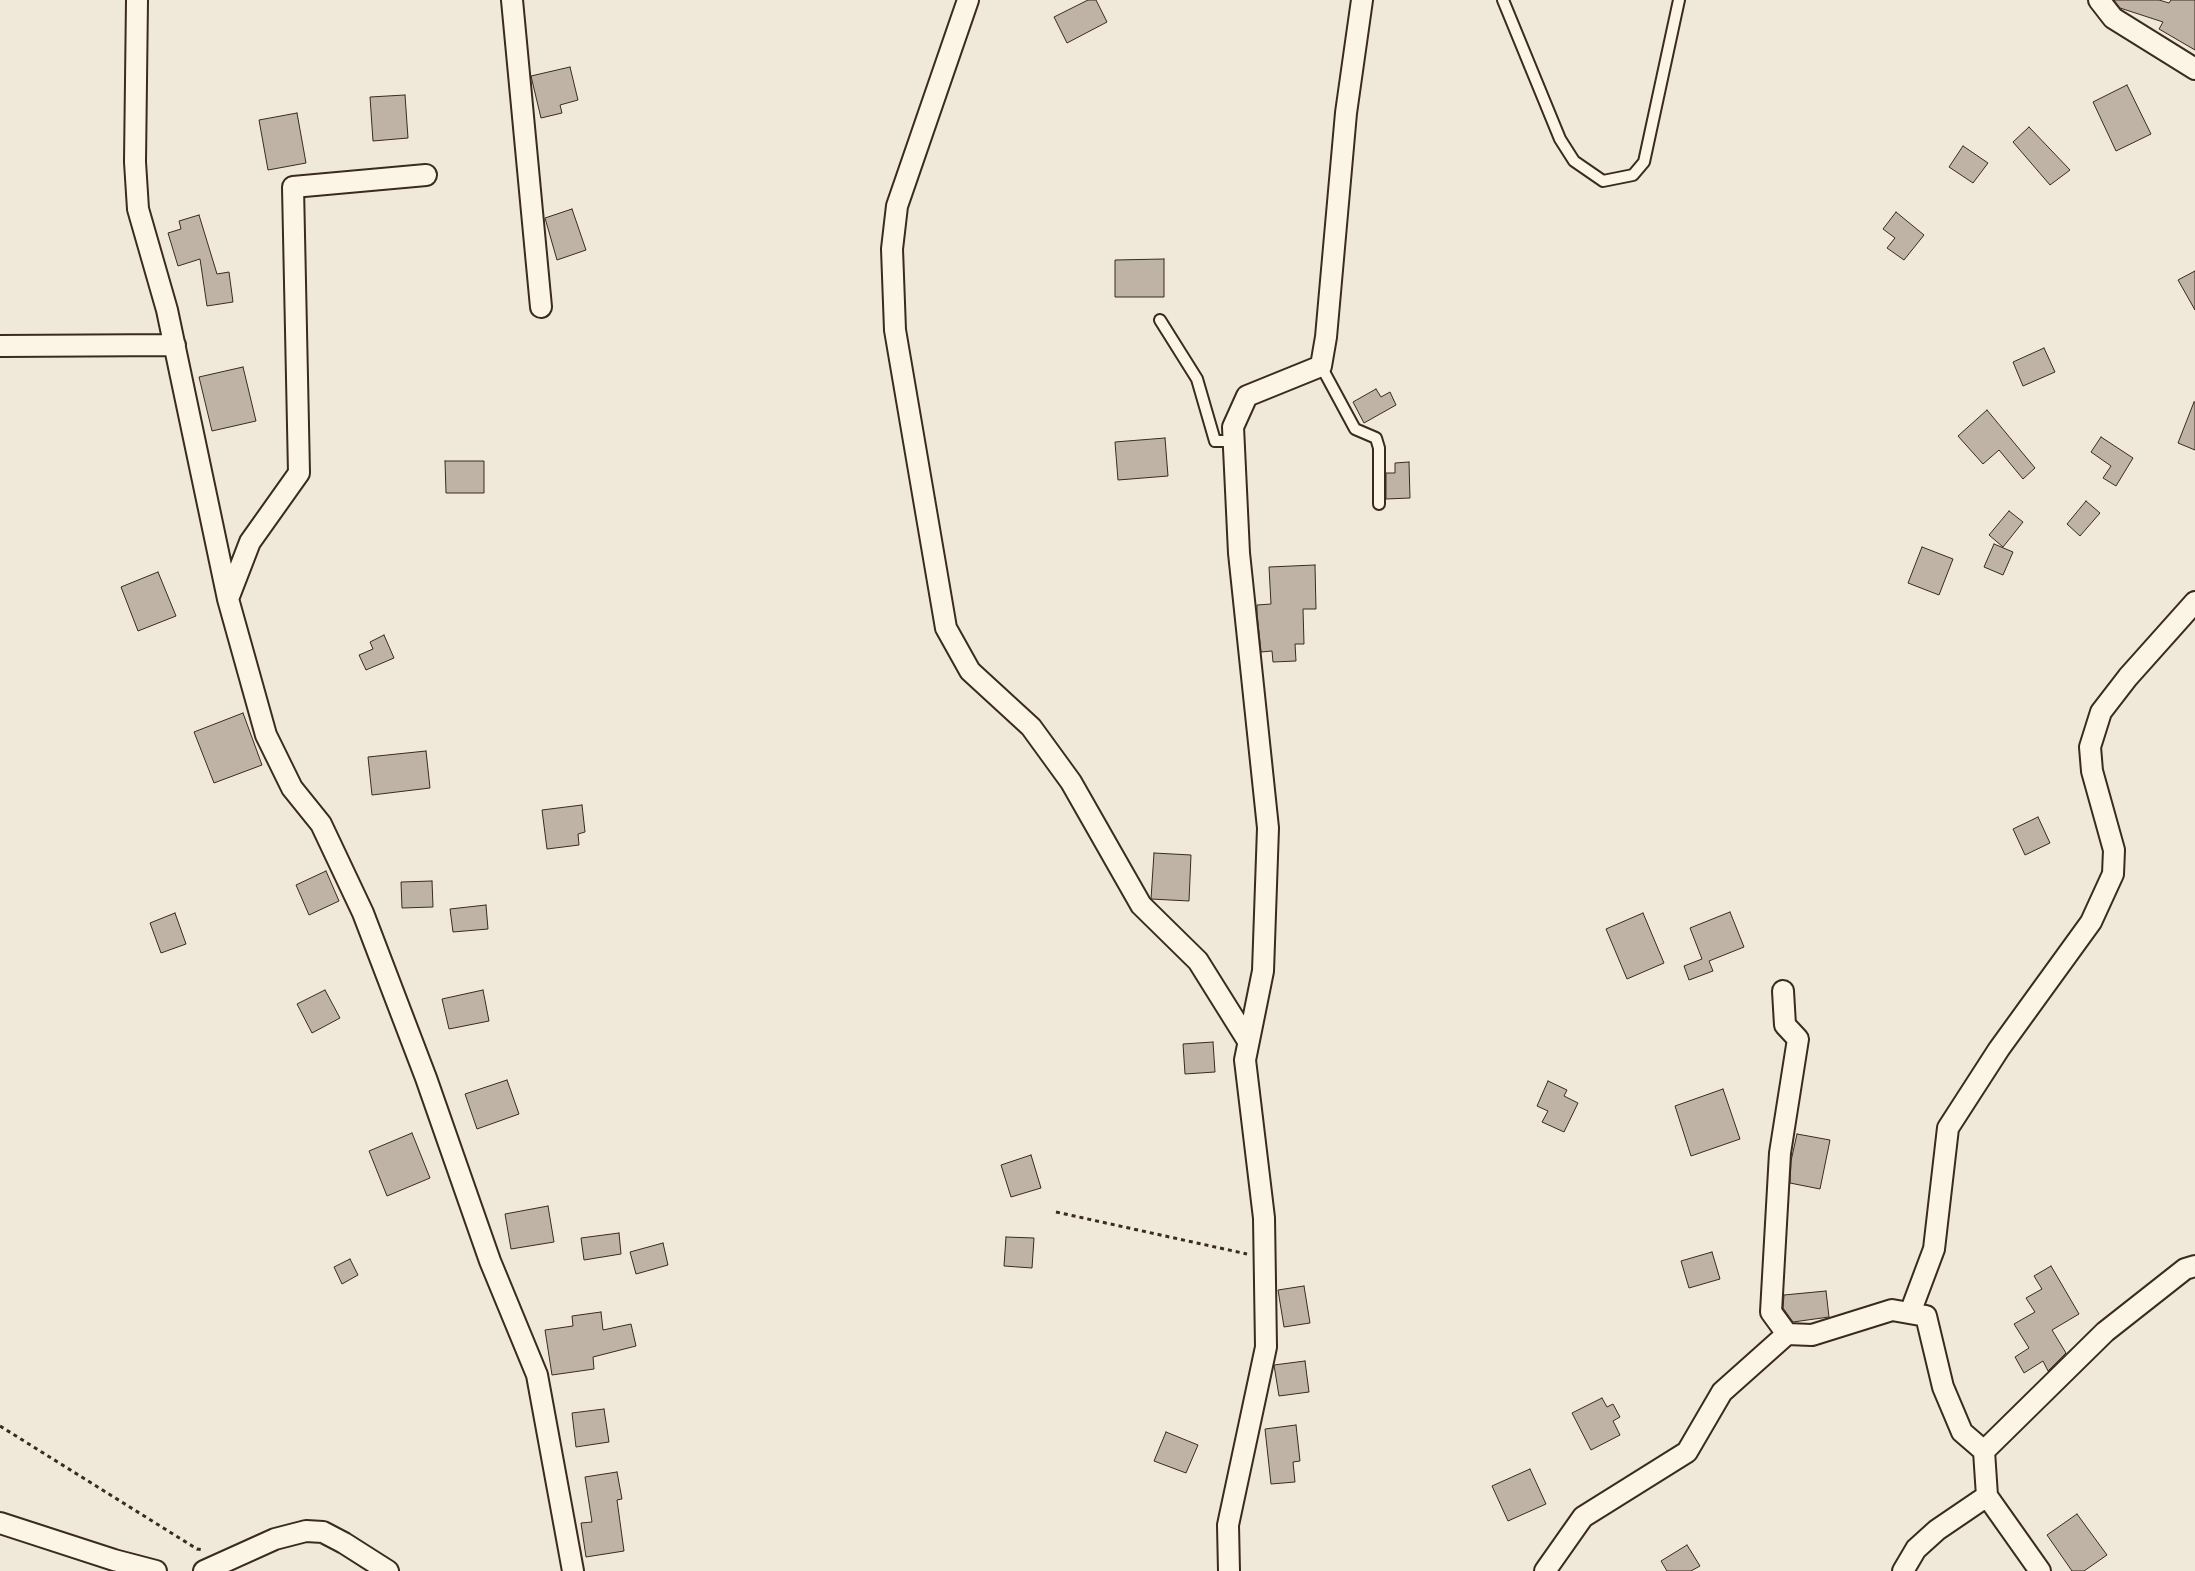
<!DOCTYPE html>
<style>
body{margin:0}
canvas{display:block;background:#f0e9d9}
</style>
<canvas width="2195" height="1571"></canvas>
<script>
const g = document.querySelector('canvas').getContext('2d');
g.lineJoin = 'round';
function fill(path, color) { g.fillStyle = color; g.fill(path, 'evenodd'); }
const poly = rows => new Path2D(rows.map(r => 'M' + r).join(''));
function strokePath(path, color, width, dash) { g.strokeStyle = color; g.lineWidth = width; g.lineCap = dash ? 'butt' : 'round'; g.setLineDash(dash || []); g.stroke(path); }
const building = poly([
 [1088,0,1096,0,1107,22,1067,43,1054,17,1088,0],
 [2114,0,2159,0,2169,3,2171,0,2195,0,2195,50,2159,29,2163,22,2120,8,2114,0],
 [570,67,578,100,560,105,562,113,541,118,531,76,570,67],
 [2127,85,2151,134,2116,151,2093,102,2127,85],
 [405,95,408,138,373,141,370,97,405,95],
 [297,113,306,163,268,170,259,120,297,113],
 [2029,127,2070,170,2050,185,2013,142,2029,127],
 [1963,146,1988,163,1973,183,1949,167,1963,146],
 [572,209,586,250,557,260,545,218,572,209],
 [1896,212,1924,235,1904,260,1887,248,1895,238,1883,229,1896,212],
 [199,215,217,274,229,272,233,302,207,306,200,259,178,266,168,233,181,229,179,221,199,215],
 [1164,259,1164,297,1115,297,1115,260,1164,259],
 [2195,271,2195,310,2178,280,2195,271],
 [2044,348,2055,372,2023,386,2013,362,2044,348],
 [243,367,256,421,212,431,199,377,243,367],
 [1376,389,1381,397,1390,392,1396,405,1364,423,1353,402,1376,389],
 [2194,402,2195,402,2195,450,2178,443,2194,402],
 [1987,410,2035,468,2023,479,1999,450,1983,464,1958,436,1987,410],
 [2101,437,2133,458,2116,486,2103,478,2111,466,2091,452,2101,437],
 [1165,438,1168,476,1118,480,1115,442,1165,438],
 [445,461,484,461,484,493,446,493,445,461],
 [1409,462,1410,498,1386,499,1386,473,1395,473,1395,463,1409,462],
 [2086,501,2100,513,2080,536,2067,524,2086,501],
 [2009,511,2023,522,2003,547,1989,535,2009,511],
 [1994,544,2013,552,2003,575,1984,567,1994,544],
 [1922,547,1953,559,1939,595,1908,583,1922,547],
 [1315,565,1316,609,1303,609,1304,644,1295,644,1296,661,1273,662,1272,651,1261,652,1257,613,1257,605,1271,604,1269,567,1315,565],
 [158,572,176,616,138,631,121,587,158,572],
 [384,635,394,658,366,670,359,655,373,649,370,642,384,635],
 [243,713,262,765,214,783,194,732,243,713],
 [426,751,430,788,372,795,368,757,426,751],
 [582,805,585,832,578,834,579,845,547,849,542,810,582,805],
 [2038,817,2050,843,2025,855,2013,829,2038,817],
 [1154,853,1191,855,1189,901,1151,899,1154,853],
 [326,871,339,901,309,915,296,885,326,871],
 [432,881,433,907,402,908,401,882,432,881],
 [486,905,488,929,453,932,450,909,486,905],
 [1730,912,1744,947,1709,961,1713,971,1689,980,1684,966,1702,959,1690,928,1730,912],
 [175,913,186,944,161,953,150,923,175,913],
 [1643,913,1664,963,1627,979,1606,929,1643,913],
 [325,990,340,1018,312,1033,297,1004,325,990],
 [483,990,489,1021,449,1029,442,999,483,990],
 [1213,1042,1215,1072,1185,1074,1183,1044,1213,1042],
 [507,1080,519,1114,477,1129,465,1094,507,1080],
 [1548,1081,1567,1090,1564,1096,1578,1103,1564,1132,1542,1122,1548,1111,1537,1106,1548,1081],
 [1723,1089,1740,1139,1691,1156,1675,1106,1723,1089],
 [412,1133,430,1178,387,1196,369,1151,412,1133],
 [1797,1134,1830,1140,1820,1189,1790,1183,1791,1161,1797,1134],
 [1031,1155,1041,1188,1011,1197,1001,1165,1031,1155],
 [548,1206,554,1242,511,1249,505,1214,548,1206],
 [619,1233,621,1254,584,1260,581,1238,619,1233],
 [1006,1237,1034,1238,1032,1268,1004,1266,1006,1237],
 [663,1243,668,1265,636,1274,630,1252,663,1243],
 [1712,1252,1720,1279,1689,1288,1681,1261,1712,1252],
 [350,1259,358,1275,342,1284,334,1267,350,1259],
 [2051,1266,2079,1314,2052,1330,2066,1353,2048,1371,2043,1361,2024,1373,2015,1357,2029,1348,2014,1324,2035,1312,2026,1298,2042,1289,2034,1276,2051,1266],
 [1304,1286,1310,1323,1284,1327,1278,1290,1304,1286],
 [1826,1291,1829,1317,1793,1322,1783,1308,1784,1295,1826,1291],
 [601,1312,603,1330,631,1324,636,1346,593,1357,594,1369,552,1375,545,1330,573,1326,572,1316,601,1312],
 [1305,1361,1309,1392,1279,1396,1274,1365,1305,1361],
 [1602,1398,1607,1407,1613,1404,1620,1417,1613,1421,1620,1435,1591,1450,1572,1413,1602,1398],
 [604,1409,609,1442,576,1447,572,1413,604,1409],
 [1296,1425,1300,1461,1293,1462,1295,1482,1271,1484,1265,1429,1296,1425],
 [1166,1432,1198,1445,1186,1473,1154,1461,1166,1432],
 [1530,1469,1546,1504,1508,1521,1492,1486,1530,1469],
 [617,1472,622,1499,617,1500,624,1551,586,1557,581,1523,592,1522,585,1477,617,1472],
 [2077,1514,2107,1555,2084,1571,2072,1571,2047,1535,2077,1514],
 [1687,1545,1700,1566,1691,1571,1667,1571,1661,1561,1687,1545]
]);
fill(building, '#beb3a4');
strokePath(building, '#3b2a1e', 1);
const service = poly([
 [1503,0,1560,139,1574,161,1603,181,1633,175,1644,162,1679,0],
 [1160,320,1197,379,1215,441,1234,441],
 [1321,366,1355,429,1376,438,1379,448,1379,504]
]);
const minor = poly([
 [137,0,135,162,138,209,167,310,228,599,266,735,292,788,321,824,363,913,426,1078,490,1261,537,1375,573,1571],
 [512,0,541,307],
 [968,0,897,206,892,249,895,330,946,628,970,671,1031,727,1071,782,1141,905,1198,961,1248,1041],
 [2099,0,2113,18,2195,69],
 [0,346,175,345],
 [228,599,250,542,299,473,293,187,426,175],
 [1783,991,1785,1025,1798,1039,1780,1153,1771,1312,1787,1334,1812,1335,1892,1310,1926,1316,1943,1387,1962,1432,1984,1451,2105,1332,2185,1269,2195,1266],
 [1910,1313,1934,1249,1948,1128,1999,1049,2091,922,2113,874,2114,850,2092,771,2090,747,2101,712,2128,677,2195,602],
 [1984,1451,1987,1496,2040,1571],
 [0,1523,114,1560,156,1571],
 [204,1571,275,1539,306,1531,323,1532,344,1543,388,1571],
 [1229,1571,1228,1525,1266,1347,1264,1218,1245,1060,1263,971,1268,828,1239,553,1233,427,1247,396,1321,366,1326,337,1346,113,1362,0],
 [1545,1571,1583,1517,1687,1452,1722,1392,1787,1334],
 [1903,1571,1916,1549,1937,1530,1987,1496]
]);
strokePath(service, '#3b2a1e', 14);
strokePath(minor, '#3b2a1e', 24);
strokePath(poly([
 [1056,1212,1247,1254],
 [0,1426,197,1549,204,1550]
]), '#3b2a1e', 3, [4, 4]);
strokePath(service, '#fcf5e5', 10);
strokePath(minor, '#fcf5e5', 20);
</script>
